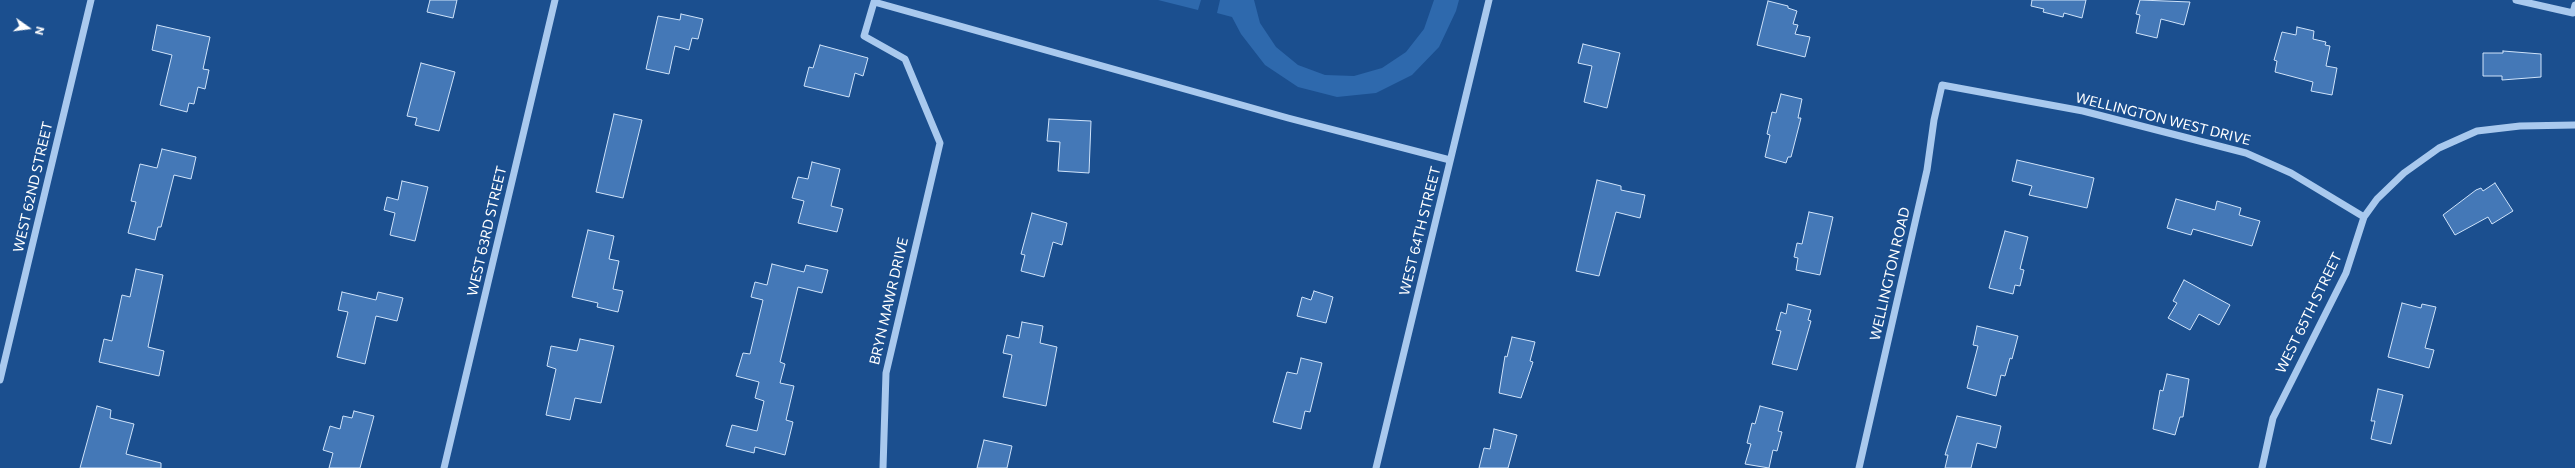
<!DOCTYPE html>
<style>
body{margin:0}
#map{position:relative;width:2575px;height:468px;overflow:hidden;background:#1b4f8f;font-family:Commissioner,sans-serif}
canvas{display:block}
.north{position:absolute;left:8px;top:8px;width:40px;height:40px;-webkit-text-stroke:3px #1b4f8f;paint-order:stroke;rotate:104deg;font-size:11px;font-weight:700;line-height:16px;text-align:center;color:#fff}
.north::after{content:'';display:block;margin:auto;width:14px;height:18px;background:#fff;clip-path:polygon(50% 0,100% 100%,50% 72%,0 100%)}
</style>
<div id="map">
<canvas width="2575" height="468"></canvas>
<div class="north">N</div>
</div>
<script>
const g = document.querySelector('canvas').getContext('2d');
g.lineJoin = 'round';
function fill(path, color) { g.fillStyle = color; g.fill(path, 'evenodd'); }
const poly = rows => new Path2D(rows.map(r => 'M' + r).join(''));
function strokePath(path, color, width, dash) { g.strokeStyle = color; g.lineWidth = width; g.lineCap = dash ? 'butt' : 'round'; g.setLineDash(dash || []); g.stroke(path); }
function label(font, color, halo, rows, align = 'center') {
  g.font = font + ' Commissioner,sans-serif'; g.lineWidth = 3.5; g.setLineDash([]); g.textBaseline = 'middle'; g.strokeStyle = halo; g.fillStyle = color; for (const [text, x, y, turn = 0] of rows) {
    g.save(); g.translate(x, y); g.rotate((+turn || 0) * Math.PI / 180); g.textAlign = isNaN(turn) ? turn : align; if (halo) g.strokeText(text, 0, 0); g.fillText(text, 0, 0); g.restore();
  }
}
fill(poly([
 [1158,0,1201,0,1198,10],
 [1220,0,1254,0,1260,23,1276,47,1298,65,1325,75,1354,76,1382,68,1406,52,1424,29,1434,0,1459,0,1456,11,1439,47,1412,75,1376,93,1337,97,1298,87,1265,65,1241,34,1232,17,1217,13]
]), '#2e69ad');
const building = poly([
 [430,0,457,0,453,18,427,12,430,0],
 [2032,0,2086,0,2082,18,2064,13,2063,17,2043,12,2044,9,2031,6,2032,0],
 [2140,0,2190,2,2184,25,2161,19,2157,38,2136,33,2140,15,2136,14,2140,0],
 [1768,1,1788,6,1788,8,1797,11,1793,24,1798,25,1795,34,1810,37,1805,57,1757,45,1768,1],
 [681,14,703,19,698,39,692,38,689,50,675,46,669,74,646,69,658,16,680,20,681,14],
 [157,25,210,37,203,69,209,70,205,89,198,87,194,104,189,103,187,112,160,105,172,55,152,50,157,25],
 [2297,27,2314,31,2313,39,2326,42,2325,45,2330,46,2326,66,2337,68,2332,95,2311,91,2313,82,2275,72,2277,61,2274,60,2282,32,2296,35,2297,27],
 [1583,44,1620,53,1607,108,1584,102,1592,66,1578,63,1583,44],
 [820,45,868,58,863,76,855,73,849,97,804,86,809,67,813,68,820,45],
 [2503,51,2541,54,2541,77,2502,80,2502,76,2483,76,2483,53,2503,53,2503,51],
 [421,63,455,72,439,131,415,125,417,118,407,116,421,63],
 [1781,94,1802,99,1798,118,1801,118,1791,157,1788,157,1786,163,1765,157,1770,135,1767,134,1772,112,1776,113,1781,94],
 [614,114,642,120,623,198,596,192,614,114],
 [1049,119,1091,121,1089,173,1058,171,1060,142,1047,141,1049,119],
 [162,149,196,157,191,179,174,175,161,227,158,227,155,240,128,233,136,202,131,201,140,164,157,168,162,149],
 [2017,160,2094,178,2087,208,2029,195,2032,186,2012,181,2017,160],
 [812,162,840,169,831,206,843,209,837,232,798,223,804,201,792,198,798,177,808,179,812,162],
 [1597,180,1621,186,1621,190,1645,195,1640,218,1616,212,1599,276,1576,271,1597,180],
 [402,181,428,187,415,241,390,235,395,213,384,210,387,197,398,200,402,181],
 [2495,183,2513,211,2492,224,2488,217,2455,235,2443,215,2476,190,2481,188,2483,191,2495,183],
 [2176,199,2215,210,2217,201,2241,208,2239,215,2260,221,2252,246,2193,229,2191,235,2167,228,2176,199],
 [1809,212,1833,217,1820,275,1796,270,1798,258,1794,257,1797,243,1802,244,1809,212],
 [1032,213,1067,223,1062,245,1053,242,1044,277,1021,271,1025,255,1021,254,1032,213],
 [588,230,614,236,609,259,619,261,613,289,623,291,618,312,597,307,598,303,572,297,588,230],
 [2005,231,2028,237,2020,269,2024,270,2020,286,2015,285,2013,294,1989,288,2005,231],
 [772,264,804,272,806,265,828,270,822,293,798,287,780,362,785,364,780,383,794,386,786,420,793,422,785,455,755,447,754,453,726,446,732,425,757,431,764,401,755,398,759,382,736,376,743,353,750,354,763,300,751,297,755,282,767,285,772,264],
 [136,269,163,275,148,347,164,351,159,376,99,362,104,339,112,341,122,295,130,297,136,269],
 [2184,280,2230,305,2219,325,2199,314,2190,330,2168,318,2177,303,2173,301,2184,280],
 [1314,291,1333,297,1326,323,1297,316,1302,297,1311,300,1314,291],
 [342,292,376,300,378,292,403,298,397,321,376,316,365,364,337,357,348,312,338,310,342,292],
 [2402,303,2421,308,2422,304,2436,307,2425,348,2434,350,2429,368,2388,357,2402,303],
 [1788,304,1811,310,1808,320,1811,321,1797,370,1772,364,1781,331,1776,330,1781,312,1786,314,1788,304],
 [1022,322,1043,326,1040,343,1057,347,1046,406,1003,397,1012,355,1003,353,1007,335,1019,338,1022,322],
 [1977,326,2018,336,2012,359,2010,358,2005,376,2001,375,1996,396,1967,388,1978,346,1973,345,1977,326],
 [1512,337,1535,342,1530,361,1533,362,1521,398,1499,393,1505,356,1507,357,1512,337],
 [580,339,614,346,601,403,575,398,570,420,546,415,556,369,547,366,551,346,577,351,580,339],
 [1301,358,1322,363,1310,412,1305,411,1301,429,1273,422,1287,372,1297,374,1301,358],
 [2167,374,2189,379,2183,417,2180,417,2175,435,2153,429,2160,390,2163,391,2167,374],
 [2378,389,2403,395,2391,444,2371,439,2375,421,2371,421,2378,389],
 [97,406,111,410,110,418,134,424,126,454,161,463,161,468,80,468,97,406],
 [1760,406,1783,412,1778,431,1782,432,1777,451,1773,450,1769,468,1745,464,1751,444,1747,443,1752,423,1755,424,1760,406],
 [354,411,374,416,360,468,329,468,333,453,323,450,330,426,340,429,343,416,352,418,354,411],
 [1957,416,2001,426,1996,448,1977,443,1971,468,1945,468,1948,455,1945,455,1957,416],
 [1494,429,1517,435,1508,468,1479,468,1484,448,1490,449,1494,429],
 [984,440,1012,446,1007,468,977,468,984,440]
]);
fill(building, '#4478b7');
strokePath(building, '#cfe3fa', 1);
strokePath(poly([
 [2516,0,2573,13,2575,5],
 [0,380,91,0],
 [444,468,555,0],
 [883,468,886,373,940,143,905,59,864,36,874,2,1288,118,1450,160],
 [1376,468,1489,0],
 [1859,468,1927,170,1934,120,1942,85,2083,111,2246,153,2291,173,2364,217],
 [2262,468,2273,418,2346,273,2364,217,2377,199,2404,173,2439,148,2477,131,2520,126,2575,125]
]), '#a9c9ee', 7);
label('14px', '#fff', '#1b4f8f', [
 ["WELLINGTON WEST DRIVE",2163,119,14],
 ["WEST 62ND STREET",33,187,-77],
 ["WEST 63RD STREET",487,231,-77],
 ["WEST 64TH STREET",1420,231,-76],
 ["WELLINGTON ROAD",1890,274,-77],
 ["BRYN MAWR DRIVE",889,301,-77],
 ["WEST 65TH STREET",2309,313,-64]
]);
</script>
